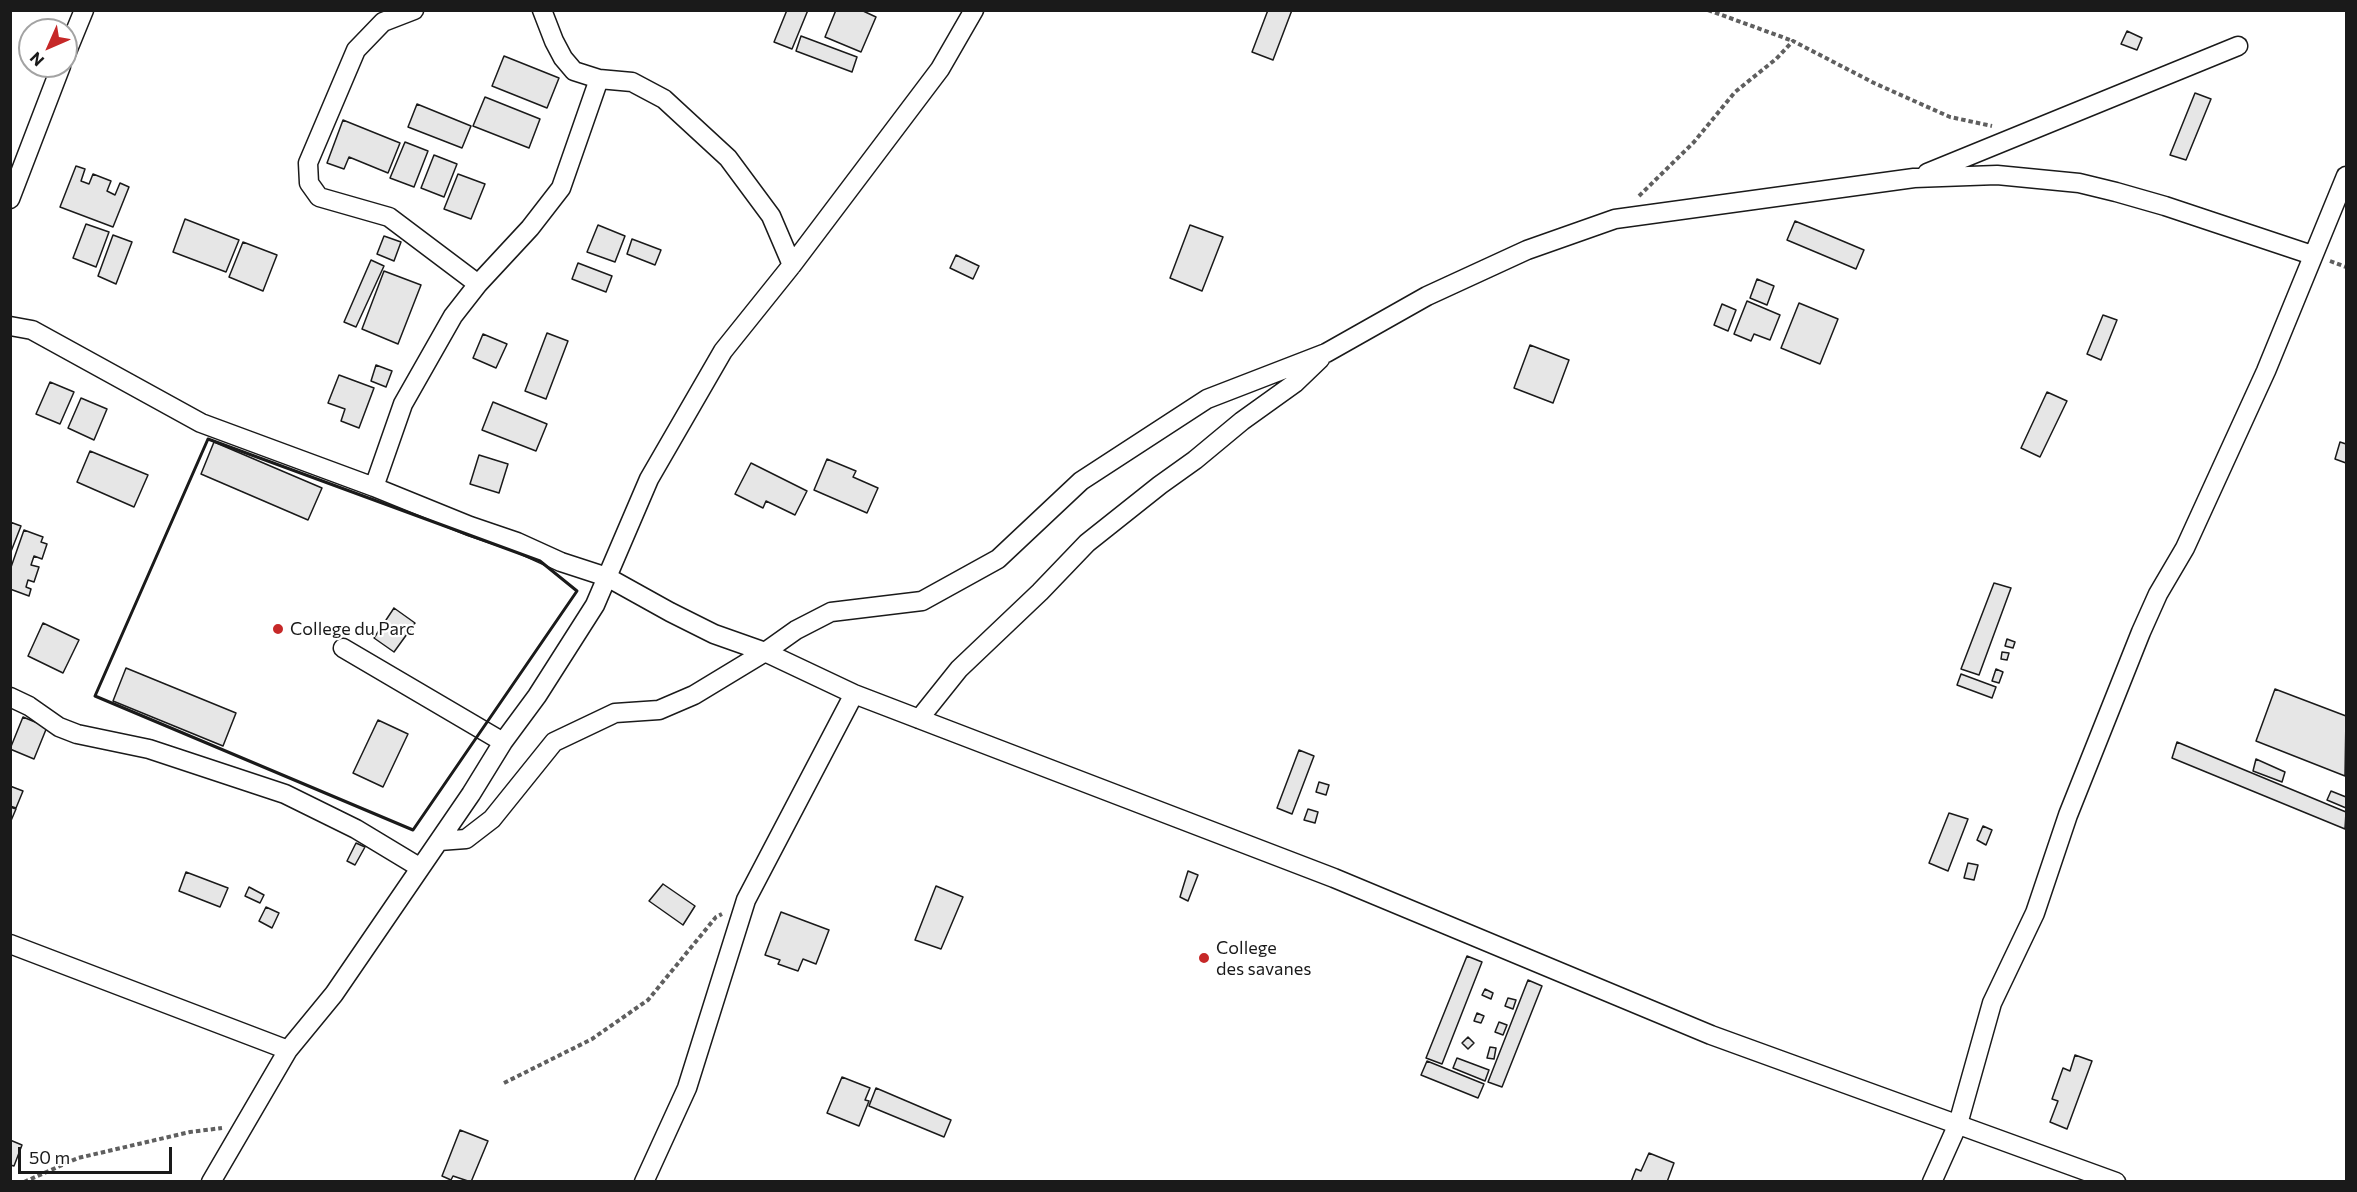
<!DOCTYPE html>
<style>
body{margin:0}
#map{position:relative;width:2357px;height:1192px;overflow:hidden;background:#fff;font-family:Commissioner,sans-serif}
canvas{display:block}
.frame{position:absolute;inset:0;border:12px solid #1a1a1a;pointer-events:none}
.north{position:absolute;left:18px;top:18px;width:60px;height:60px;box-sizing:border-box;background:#fff;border:2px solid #a3a3a3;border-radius:50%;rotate:225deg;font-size:16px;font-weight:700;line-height:24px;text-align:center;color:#1a1a1a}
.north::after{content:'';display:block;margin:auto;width:21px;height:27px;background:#c62828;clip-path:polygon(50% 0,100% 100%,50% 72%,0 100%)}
.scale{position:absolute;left:18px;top:1147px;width:154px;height:27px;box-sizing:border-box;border:3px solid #1a1a1a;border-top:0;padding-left:8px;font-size:18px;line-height:21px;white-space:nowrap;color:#1a1a1a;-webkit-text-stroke:4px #fff;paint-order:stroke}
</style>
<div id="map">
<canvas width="2357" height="1192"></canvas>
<div class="frame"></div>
<div class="north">N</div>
<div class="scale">50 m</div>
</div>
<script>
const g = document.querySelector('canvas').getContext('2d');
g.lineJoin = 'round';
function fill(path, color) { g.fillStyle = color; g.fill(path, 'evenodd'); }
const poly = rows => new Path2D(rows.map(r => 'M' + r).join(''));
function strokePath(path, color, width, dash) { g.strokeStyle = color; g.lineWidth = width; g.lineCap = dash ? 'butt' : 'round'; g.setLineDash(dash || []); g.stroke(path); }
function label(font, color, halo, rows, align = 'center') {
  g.font = font + ' Commissioner,sans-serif'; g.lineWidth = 4.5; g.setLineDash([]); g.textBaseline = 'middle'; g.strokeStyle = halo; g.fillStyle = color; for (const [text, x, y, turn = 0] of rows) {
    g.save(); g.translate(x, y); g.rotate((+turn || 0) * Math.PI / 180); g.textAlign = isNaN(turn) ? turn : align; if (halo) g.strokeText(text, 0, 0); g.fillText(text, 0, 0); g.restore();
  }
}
const building = poly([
 [787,10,808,10,792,49,774,42,787,10],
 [836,10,861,10,876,17,861,52,825,37,836,10],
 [1268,10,1292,10,1273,60,1252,52,1268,10],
 [2127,31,2142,38,2137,50,2121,44,2127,31],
 [801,36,857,57,852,72,796,51,801,36],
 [504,56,559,78,547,108,492,86,504,56],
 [2195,93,2211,99,2186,160,2170,155,2195,93],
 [485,97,540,119,529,148,473,126,485,97],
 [417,104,471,126,462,148,408,127,417,104],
 [343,120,400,143,388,173,349,157,344,169,327,163,343,120],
 [405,142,428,151,414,187,390,178,405,142],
 [434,155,457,164,444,197,421,188,434,155],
 [76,166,85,169,81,181,89,184,93,174,111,181,107,191,115,195,120,183,129,187,113,227,60,207,76,166],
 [458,174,485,184,471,219,444,209,458,174],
 [185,219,239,240,226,272,173,252,185,219],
 [1795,221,1864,250,1856,269,1787,240,1795,221],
 [86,224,109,232,96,267,73,258,86,224],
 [598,225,625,236,615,262,587,252,598,225],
 [1190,225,1223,237,1202,291,1170,278,1190,225],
 [113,235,132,242,116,284,98,276,113,235],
 [384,236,401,242,394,261,377,254,384,236],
 [632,239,661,250,655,265,627,254,632,239],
 [243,242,277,255,263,291,229,277,243,242],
 [956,255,979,266,973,279,950,268,956,255],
 [371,260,384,266,356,327,344,322,371,260],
 [578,263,612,276,606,292,572,279,578,263],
 [384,271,421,285,398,344,362,329,384,271],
 [1757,279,1774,286,1767,305,1750,298,1757,279],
 [1747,301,1780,315,1770,340,1754,334,1751,341,1734,334,1747,301],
 [1799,303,1838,319,1820,364,1781,348,1799,303],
 [1722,304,1736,310,1728,331,1714,325,1722,304],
 [2103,315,2117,320,2101,360,2087,354,2103,315],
 [547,333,568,341,546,399,525,391,547,333],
 [483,334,507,344,496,368,473,358,483,334],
 [1530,345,1569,360,1553,403,1514,388,1530,345],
 [376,365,392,371,386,387,371,381,376,365],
 [339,375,374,388,359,428,341,421,345,409,328,403,339,375],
 [50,382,74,392,60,424,36,414,50,382],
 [2047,392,2067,401,2040,457,2021,448,2047,392],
 [81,398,107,409,94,440,68,428,81,398],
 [493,402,547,424,536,451,482,430,493,402],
 [214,442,322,488,308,520,201,474,214,442],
 [2340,442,2346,444,2346,463,2335,459,2340,442],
 [90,451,148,475,134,507,77,482,90,451],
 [479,455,508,464,499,493,470,484,479,455],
 [827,459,856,471,853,477,878,488,867,513,814,490,827,459],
 [751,463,807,491,795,515,766,501,763,508,735,494,751,463],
 [10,522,21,526,10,554,10,522],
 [24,530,43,537,41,542,47,544,42,559,34,556,31,565,39,567,34,582,28,580,26,587,31,589,29,596,10,589,10,570,24,530],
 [1994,583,2011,588,1979,675,1961,669,1994,583],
 [394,608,415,623,394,652,374,638,394,608],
 [43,623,79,640,63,673,28,656,43,623],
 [2007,639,2015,642,2013,648,2005,646,2007,639],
 [2002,652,2009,653,2007,660,2001,659,2002,652],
 [126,668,236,713,223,746,113,701,126,668],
 [1996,669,2003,672,1999,683,1992,681,1996,669],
 [1961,674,1996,687,1992,698,1957,685,1961,674],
 [2275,689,2346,716,2345,776,2256,741,2275,689],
 [23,717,47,727,34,759,10,749,23,717],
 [378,720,408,734,383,787,353,773,378,720],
 [2177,742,2346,812,2345,829,2172,758,2177,742],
 [1299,750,1314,756,1292,814,1277,808,1299,750],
 [2256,759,2285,772,2282,782,2253,771,2256,759],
 [1319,782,1329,785,1326,795,1316,792,1319,782],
 [10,786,23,791,16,808,10,806,10,786],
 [2331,791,2346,797,2346,808,2327,800,2331,791],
 [10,807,16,809,10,823,10,807],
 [1308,809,1318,812,1315,823,1304,820,1308,809],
 [1949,813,1968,819,1948,871,1929,863,1949,813],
 [1983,826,1992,830,1986,845,1977,840,1983,826],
 [356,843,365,847,355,865,347,861,356,843],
 [1968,863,1978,865,1974,880,1964,878,1968,863],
 [1188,871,1198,875,1188,901,1180,897,1188,871],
 [186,872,228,888,220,907,179,891,186,872],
 [663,884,695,906,683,925,649,901,663,884],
 [936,886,963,897,941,949,915,940,936,886],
 [249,887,264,895,260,903,245,896,249,887],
 [266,907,279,913,272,928,259,921,266,907],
 [781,912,829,930,816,964,803,959,798,971,778,964,780,960,765,955,781,912],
 [1467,956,1482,962,1442,1064,1426,1058,1467,956],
 [1528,980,1542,986,1502,1087,1488,1082,1528,980],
 [1485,989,1493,993,1491,999,1482,995,1485,989],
 [1508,998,1516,1000,1513,1009,1505,1006,1508,998],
 [1477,1013,1484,1016,1481,1023,1474,1021,1477,1013],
 [1499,1022,1507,1025,1503,1035,1495,1032,1499,1022],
 [1468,1037,1474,1043,1468,1049,1462,1043,1468,1037],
 [1490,1047,1496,1048,1494,1059,1487,1058,1490,1047],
 [2075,1055,2092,1061,2067,1129,2050,1122,2058,1101,2052,1099,2063,1068,2070,1071,2075,1055],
 [1457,1058,1489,1070,1485,1081,1453,1068,1457,1058],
 [1427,1061,1484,1084,1478,1098,1421,1075,1427,1061],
 [842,1077,870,1088,865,1100,869,1101,859,1126,827,1113,842,1077],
 [876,1088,951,1120,944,1137,869,1106,876,1088],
 [460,1130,488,1141,471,1182,453,1176,451,1180,442,1176,460,1130],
 [10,1140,22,1145,14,1166,10,1165,10,1140],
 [1649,1153,1674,1163,1667,1182,1631,1182,1636,1169,1641,1171,1649,1153]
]);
fill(building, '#e6e6e6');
strokePath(building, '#1a1a1a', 1.5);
const street = poly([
 [414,10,383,22,356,50,308,163,309,183,319,197,389,217,478,284],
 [542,10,554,41,563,58,574,71,599,79,632,82,664,99,728,158,771,216,792,265],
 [66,54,84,10],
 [1927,173,2238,46],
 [10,199,61,66],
 [10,326,32,330,201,423,374,487,470,526,517,542,561,562,607,577,670,612,714,634,765,652,854,694,1334,878,1711,1035,2116,1182],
 [374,487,403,404,453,316,478,284,530,228,561,188,599,79],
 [343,648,503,742],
 [10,697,29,706,59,727,77,734,149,749,285,794,356,829,419,867],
 [919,719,959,669,1040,592,1087,543,1160,485,1195,460,1242,421,1295,383,1320,359],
 [439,841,466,839,492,819,554,742,615,713,659,710,694,695,765,652,796,630,831,612,922,601,998,559,1081,481,1207,399,1326,353,1427,296,1527,250,1615,219,1914,178,1997,175,2079,183,2116,192,2165,206,2312,255],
 [10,944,288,1050],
 [211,1182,288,1050,334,994,471,794,503,742,537,696,595,605,649,479,723,351,792,265,940,69,974,10],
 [644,1182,687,1088,746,900,854,694],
 [1932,1182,1958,1124,1992,1003,2035,913,2068,815,2141,632,2158,594,2185,548,2266,371,2346,176]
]);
strokePath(street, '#1a1a1a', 21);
strokePath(poly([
 [1708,10,1793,41],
 [1639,196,1694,142,1735,92,1776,59,1793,41,1874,83,1950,117,1992,126],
 [2330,261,2346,267],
 [504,1083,592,1039,648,1000,716,917,722,914],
 [24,1182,78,1158,190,1132,222,1128]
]), '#5f5f5f', 4, [4.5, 3]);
strokePath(street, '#fff', 18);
strokePath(poly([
 [208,439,540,561,577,591,413,830,95,696,208,439]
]), '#1a1a1a', 3);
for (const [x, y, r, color] of [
 [278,629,6,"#c62828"],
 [1204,958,6,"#c62828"]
]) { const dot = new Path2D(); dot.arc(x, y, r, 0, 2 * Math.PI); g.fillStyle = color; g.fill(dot); strokePath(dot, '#fff', 2); }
label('18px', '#1a1a1a', '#fff', [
 ["College du Parc",290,629],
 ["College",1216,948],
 ["des savanes",1216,969]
], 'left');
</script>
